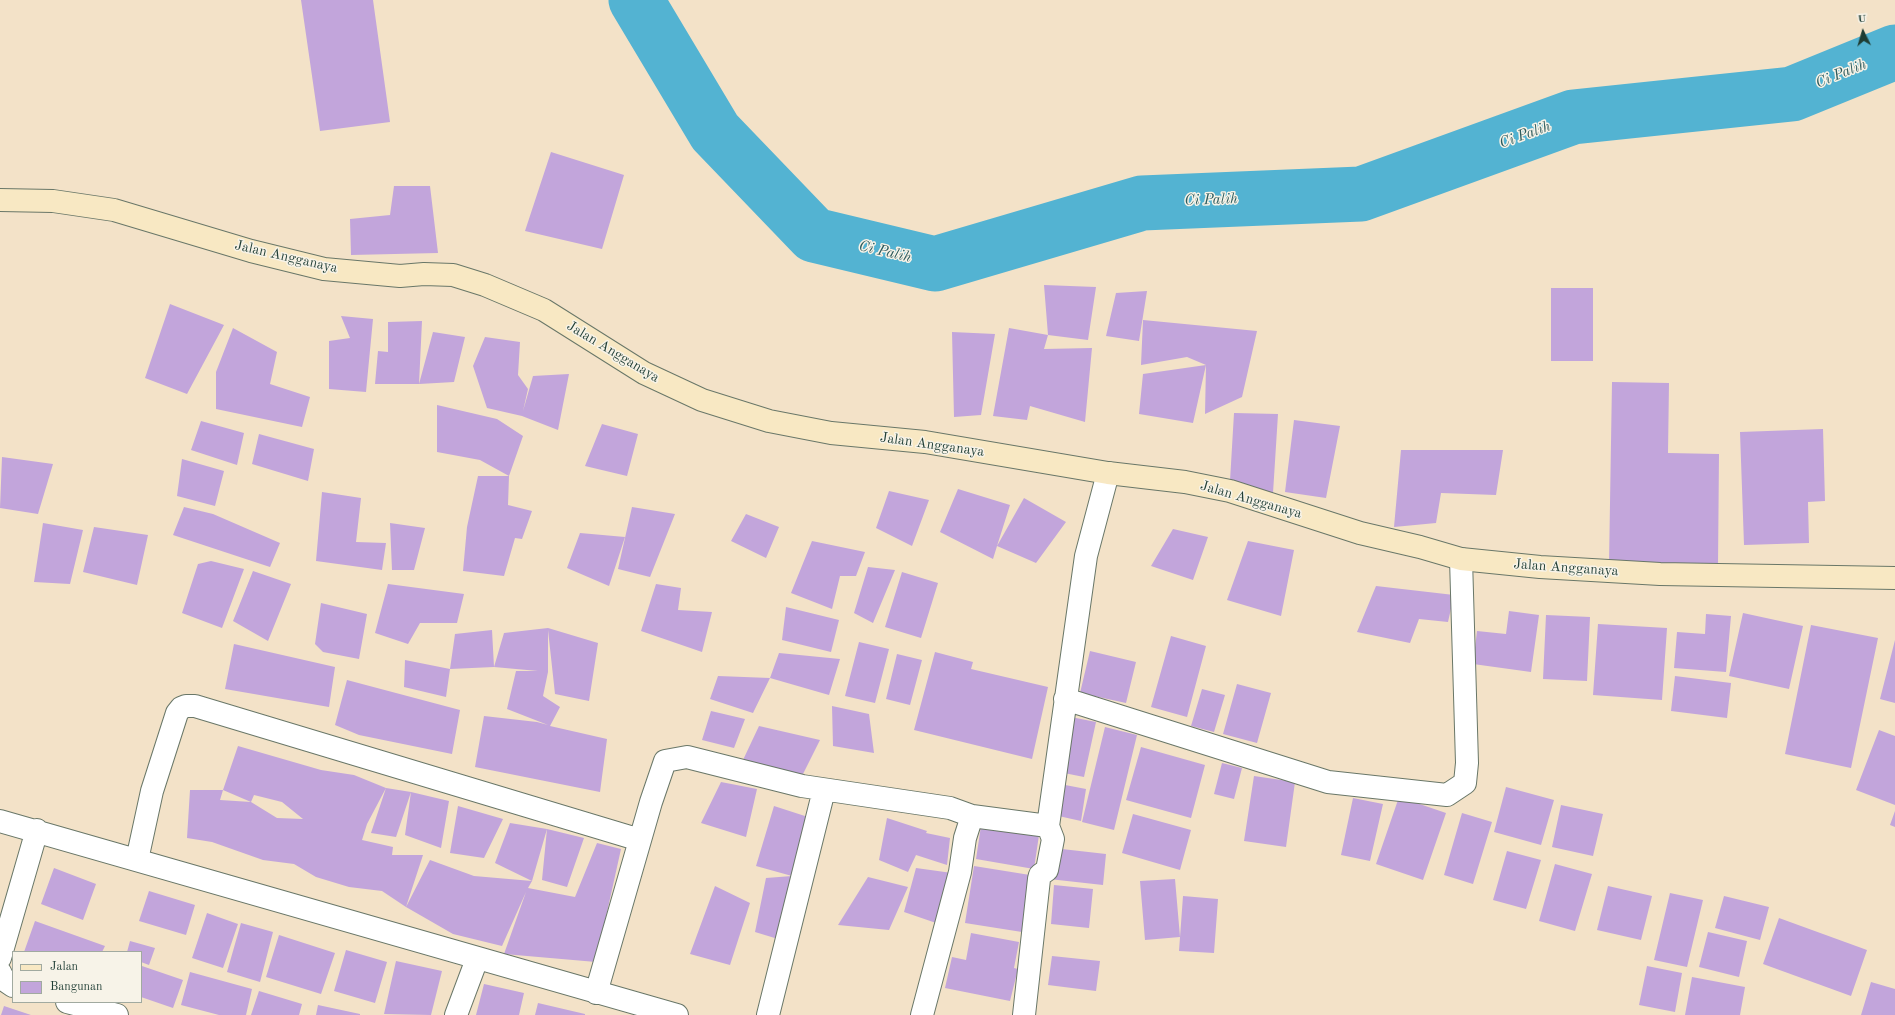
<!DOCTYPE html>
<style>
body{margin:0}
#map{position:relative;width:1895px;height:1015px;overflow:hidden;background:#f3e2c8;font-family:"Old Standard TT",serif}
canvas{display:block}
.legend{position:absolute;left:12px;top:951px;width:130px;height:52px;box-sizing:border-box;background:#f7f3e8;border:1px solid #a1aaa0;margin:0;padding:5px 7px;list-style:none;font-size:12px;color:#1f3d34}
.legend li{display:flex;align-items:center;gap:8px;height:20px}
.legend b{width:20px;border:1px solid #a1aaa0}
.north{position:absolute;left:1843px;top:12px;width:40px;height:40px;-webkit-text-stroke:3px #f7f3e8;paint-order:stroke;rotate:355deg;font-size:11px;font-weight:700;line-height:16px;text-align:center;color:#1f3d34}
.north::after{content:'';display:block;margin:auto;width:14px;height:18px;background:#1f3d34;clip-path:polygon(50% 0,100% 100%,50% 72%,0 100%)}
</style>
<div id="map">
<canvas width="1895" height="1015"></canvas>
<ul class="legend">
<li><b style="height:5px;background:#f8e8c3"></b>Jalan</li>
<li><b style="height:11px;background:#c2a5db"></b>Bangunan</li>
</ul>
<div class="north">U</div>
</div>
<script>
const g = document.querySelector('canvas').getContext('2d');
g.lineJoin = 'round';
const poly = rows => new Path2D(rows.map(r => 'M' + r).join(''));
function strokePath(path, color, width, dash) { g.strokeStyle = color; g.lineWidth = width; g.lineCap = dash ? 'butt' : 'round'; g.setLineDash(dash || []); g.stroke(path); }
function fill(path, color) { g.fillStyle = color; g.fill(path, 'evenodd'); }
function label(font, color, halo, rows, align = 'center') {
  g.font = font + ' "Old Standard TT",serif'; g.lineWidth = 3; g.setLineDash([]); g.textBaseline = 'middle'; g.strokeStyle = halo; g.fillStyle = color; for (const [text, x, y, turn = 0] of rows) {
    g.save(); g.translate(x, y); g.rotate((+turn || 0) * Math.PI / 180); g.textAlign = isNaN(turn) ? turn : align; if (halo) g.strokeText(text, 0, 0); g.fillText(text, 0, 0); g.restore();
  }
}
strokePath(poly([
 [636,0,715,132,814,235,935,264,1142,203,1361,194,1573,117,1792,94,1895,52]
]), '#53b3d2', 55);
fill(poly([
 [301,0,373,0,390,122,320,131],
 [551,152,624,175,602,249,525,231],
 [394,186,430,186,438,253,351,255,350,219,390,215],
 [1044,285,1096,287,1088,340,1048,335],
 [1551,288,1593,288,1593,361,1551,361],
 [1147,291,1139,341,1106,336,1116,293],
 [170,304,224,325,187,394,145,378],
 [341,316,373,319,366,392,329,389,329,341,350,338],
 [1143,320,1257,331,1242,397,1205,414,1206,365,1187,357,1141,365],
 [422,321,419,384,375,384,378,351,388,352,388,322],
 [233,328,277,352,270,384,310,397,302,427,216,409,216,372],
 [1009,328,1048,335,1044,349,1092,348,1085,422,1030,406,1027,420,993,416],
 [433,332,465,337,454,382,419,384],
 [952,332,995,334,981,415,954,417],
 [485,337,520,342,518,375,528,389,523,411,533,376,569,374,558,430,522,416,487,408,473,366],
 [1206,365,1193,423,1139,414,1143,374],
 [1612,382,1669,383,1668,453,1719,454,1718,565,1609,564],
 [437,405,497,419,523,436,509,476,480,460,437,452],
 [1234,413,1278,414,1273,493,1230,481],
 [1294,420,1340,426,1326,498,1285,492],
 [201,421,244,433,237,465,191,450],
 [602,424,638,434,627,476,585,466],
 [1823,429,1825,501,1808,502,1809,543,1744,545,1740,432],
 [259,434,314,449,308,481,252,464],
 [1401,450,1503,450,1496,495,1441,493,1436,523,1394,527],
 [2,457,53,464,38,514,0,508],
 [182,459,224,471,215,506,177,496],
 [478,476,509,476,508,505,532,511,522,539,515,538,504,576,463,571,467,527],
 [958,489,1010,505,997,546,1024,498,1066,522,1036,563,997,546,993,559,940,532],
 [889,491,929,500,912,546,876,528],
 [322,492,361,498,356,542,386,543,382,570,316,561],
 [184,507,213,514,280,543,270,567,173,535],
 [632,507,675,514,650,577,618,569],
 [746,514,779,527,766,558,731,541],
 [43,523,83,530,70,584,34,582],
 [390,523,425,528,414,570,392,570],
 [94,527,148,535,137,585,83,572],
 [1173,529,1208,537,1193,580,1151,566],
 [580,533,625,537,609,586,567,568],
 [812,541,865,552,856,576,840,576,832,609,791,593],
 [1248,541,1294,550,1281,616,1227,600],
 [211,561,244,569,222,628,182,613,198,564],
 [868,567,895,570,873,623,854,613],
 [253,571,291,584,268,641,233,621],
 [902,572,938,583,921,638,885,627],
 [388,584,464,594,457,623,420,623,408,644,375,633],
 [656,584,681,588,678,610,712,612,702,652,641,631],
 [1376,586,1454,595,1448,622,1419,619,1410,643,1357,632],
 [321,603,367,614,359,659,323,652,315,644],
 [786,607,839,620,831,652,782,640],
 [1509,611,1539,615,1531,672,1473,664,1477,631,1506,634],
 [1743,613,1803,626,1789,689,1729,676],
 [1706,614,1731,616,1726,672,1674,668,1677,632,1705,634],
 [1546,615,1590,617,1587,681,1543,679],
 [1598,624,1667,628,1662,700,1593,695],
 [1811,625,1878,638,1851,768,1785,754],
 [548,628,598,643,589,701,555,694,548,630,548,672,543,696,560,707,550,726,607,739,600,792,475,767,484,716,537,722,548,725,507,709,516,671,538,671,494,667,450,669,446,697,404,687,405,660,450,669,455,634,492,630,494,667,504,633],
 [1171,636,1206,646,1187,717,1151,707],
 [1895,640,1895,703,1880,699],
 [859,642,889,649,875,703,845,696],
 [234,644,335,667,329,707,225,689],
 [1090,651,1136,662,1126,703,1080,693],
 [935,652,973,662,971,669,1048,687,1032,759,914,730],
 [779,653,840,659,829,695,770,678],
 [897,654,922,660,910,705,886,699],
 [718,676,770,678,753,713,710,699],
 [1675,676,1731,683,1727,718,1671,711],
 [347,680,460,710,452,754,359,735,335,725],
 [1237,684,1271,693,1257,743,1223,734],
 [1202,689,1225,695,1214,732,1191,726],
 [832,706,869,714,874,753,833,746],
 [711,711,745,719,734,748,702,740],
 [1071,717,1096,722,1084,777,1059,772],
 [759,726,820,740,802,776,743,760],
 [1105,727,1137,735,1114,830,1082,822],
 [1879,730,1895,736,1895,805,1856,790],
 [238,746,321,770,354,775,386,788,411,792,396,837,371,833,386,788,367,824,362,840,393,847,392,855,423,855,406,907,430,860,474,876,532,881,528,888,575,897,597,843,621,849,596,962,504,954,526,892,502,946,453,934,406,907,382,891,349,887,316,877,294,864,263,860,212,842,187,838,190,790,223,790,220,800,251,802,277,818,303,819,282,802,254,795,251,802,223,790],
 [1141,747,1205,765,1191,818,1126,800],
 [1222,763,1242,768,1234,799,1214,794],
 [1254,776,1295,782,1286,847,1244,841],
 [721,782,757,789,746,837,701,823],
 [1060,784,1086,789,1081,821,1054,815],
 [1506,787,1554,800,1541,845,1494,832],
 [411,792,449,801,441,848,405,835],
 [1399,797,1446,813,1423,880,1376,864],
 [1353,798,1383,804,1370,861,1341,855],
 [1561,805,1603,814,1593,856,1552,847],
 [458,806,503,819,484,858,450,853],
 [774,806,808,817,778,939,755,932,766,878,792,876,756,866],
 [1895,811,1895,827,1890,825],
 [1462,813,1492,822,1473,884,1444,875],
 [1133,814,1191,830,1180,870,1122,853],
 [887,818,927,831,926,833,950,838,947,865,916,855,908,872,879,860],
 [510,823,547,829,584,838,567,887,542,880,547,829,532,881,495,863],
 [981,826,1039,835,1034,869,976,859],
 [1053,848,1106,854,1103,885,1049,879],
 [1507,851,1541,860,1526,909,1493,900],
 [1555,864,1592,874,1575,931,1539,921],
 [974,866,1030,875,1022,932,965,923],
 [54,868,96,884,83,920,41,904],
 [916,868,952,873,939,924,904,912],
 [868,877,908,887,889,930,838,925],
 [1175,879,1180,937,1145,940,1140,881],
 [1054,885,1093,889,1089,928,1051,924],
 [715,886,750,903,730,965,690,954],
 [1608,886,1652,896,1641,940,1597,930],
 [149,891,195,905,186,935,139,921],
 [1670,893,1703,900,1687,967,1654,960],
 [1183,896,1218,899,1214,953,1179,951],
 [1724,896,1769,907,1760,940,1715,928],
 [207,913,238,924,223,968,192,958],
 [1779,918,1867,950,1851,996,1763,964],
 [35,921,105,946,102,952,24,952],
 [241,923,273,932,260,982,227,972],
 [1708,932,1747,941,1739,977,1699,967],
 [971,933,1019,942,1014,968,1018,969,1010,1001,945,988,952,957,966,960],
 [279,935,335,953,321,994,266,977],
 [130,941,155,948,149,965,141,962,141,952,127,952],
 [346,950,387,962,375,1003,334,991],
 [1052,956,1100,961,1096,991,1048,985],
 [396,961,442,971,431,1015,384,1014],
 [142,966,183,980,173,1008,141,997],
 [1647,966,1682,973,1675,1012,1639,1005],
 [190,972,252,989,246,1015,219,1015,181,1005],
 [1692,977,1745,987,1740,1015,1685,1015],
 [1871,982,1895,989,1895,1015,1861,1015],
 [484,984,524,993,519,1015,476,1015],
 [259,991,302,1004,299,1015,251,1015],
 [538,1003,585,1014,585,1015,535,1015],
 [318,1005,360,1014,360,1015,316,1015],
 [4,1006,31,1015,1,1015]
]), '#c2a5db');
const street = poly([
 [1065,699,1328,782,1447,795,1465,783,1467,763,1461,559],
 [972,816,1048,826,1053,839,1047,870,1040,875,1039,879,1024,1015],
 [0,821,677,1015],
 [1048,826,1086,556,1108,473],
 [137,860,152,791,177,713,181,708,186,706,195,706,640,840],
 [0,958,37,830],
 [0,972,4,980,13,986],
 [596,993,651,802,665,761,687,757,802,786,950,808,972,816,965,838,960,872,922,1015],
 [67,1002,117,1015],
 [456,1015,477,959],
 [768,1015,824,790]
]);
const secondary = poly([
 [0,200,53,201,114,210,251,251,324,269,400,276,424,274,453,275,485,285,544,310,644,373,702,400,769,421,831,433,925,442,1108,473,1185,482,1230,491,1360,533,1420,547,1461,559,1540,567,1660,574,1895,578]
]);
strokePath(street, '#697768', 24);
strokePath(secondary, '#697768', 24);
strokePath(street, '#fff', 22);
strokePath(secondary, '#f8e8c3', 22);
label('14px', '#1f3d34', '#f7f3e8', [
 ["Jalan Angganaya",286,257,13],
 ["Jalan Angganaya",613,352,31],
 ["Jalan Angganaya",932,445,8],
 ["Jalan Angganaya",1251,500,16],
 ["Jalan Angganaya",1566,568,4]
]);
label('italic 15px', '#2c5a5c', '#f7f3e8', [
 ["Ci Palih",1841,74,-22],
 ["Ci Palih",1525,135,-20],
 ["Ci Palih",1211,200,-2],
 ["Ci Palih",885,252,13]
]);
</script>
